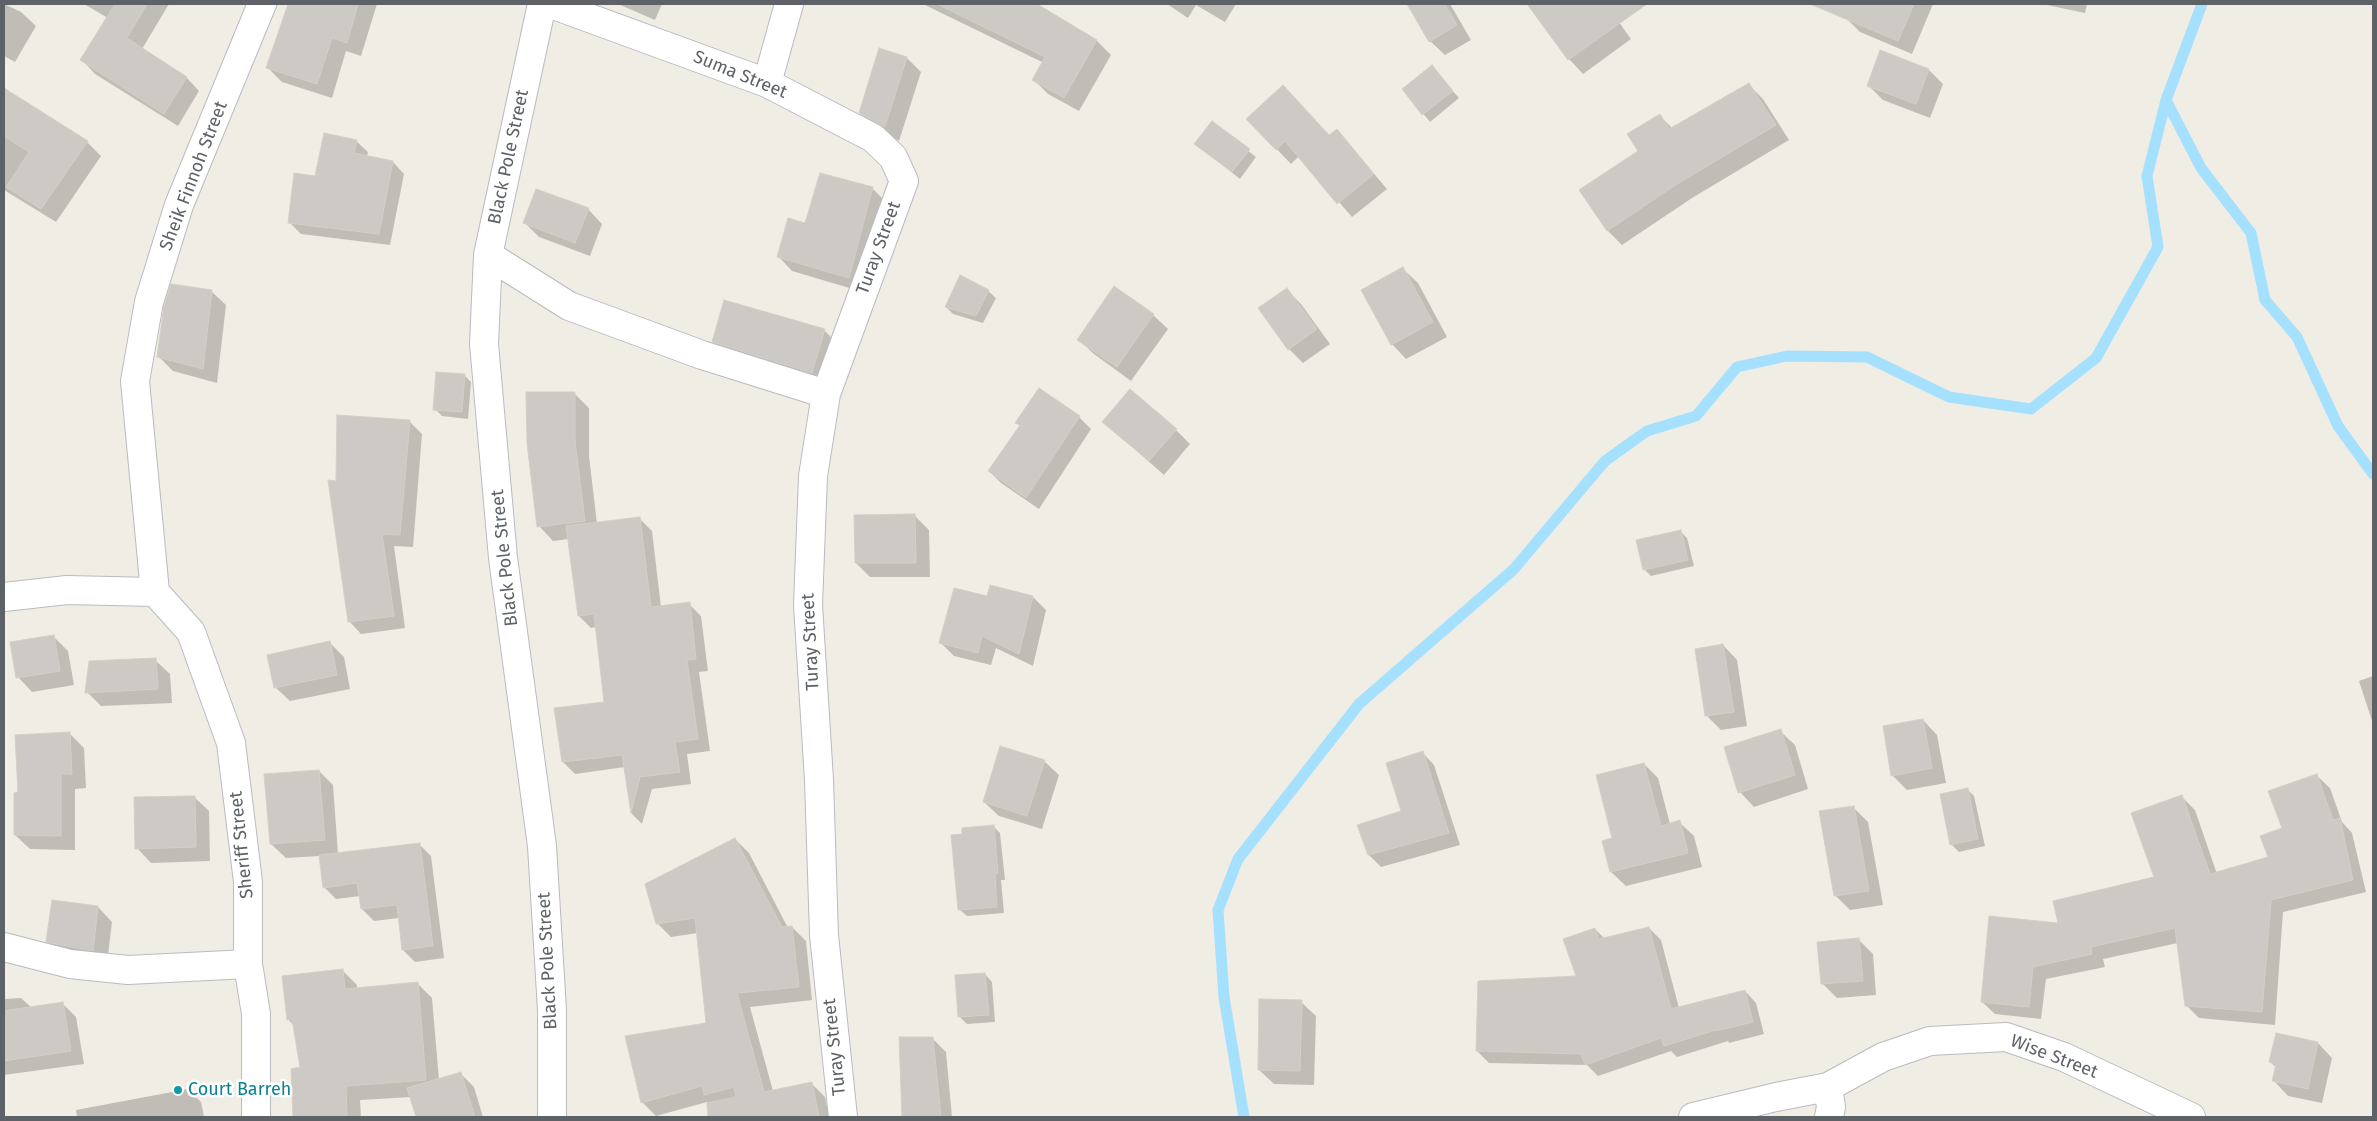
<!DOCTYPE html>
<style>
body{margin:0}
#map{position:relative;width:2377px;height:1121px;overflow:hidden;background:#f0ede5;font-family:"Fira Sans",sans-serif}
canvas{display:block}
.frame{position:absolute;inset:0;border:5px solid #5d6266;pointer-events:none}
</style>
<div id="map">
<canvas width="2377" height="1121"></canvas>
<div class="frame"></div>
</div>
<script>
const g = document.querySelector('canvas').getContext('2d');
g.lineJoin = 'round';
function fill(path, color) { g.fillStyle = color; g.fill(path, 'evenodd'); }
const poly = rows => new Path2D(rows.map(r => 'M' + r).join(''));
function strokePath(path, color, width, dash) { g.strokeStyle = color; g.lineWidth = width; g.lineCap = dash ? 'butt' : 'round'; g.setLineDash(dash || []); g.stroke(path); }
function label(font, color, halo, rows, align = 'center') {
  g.font = font + ' "Fira Sans",sans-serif'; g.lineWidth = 5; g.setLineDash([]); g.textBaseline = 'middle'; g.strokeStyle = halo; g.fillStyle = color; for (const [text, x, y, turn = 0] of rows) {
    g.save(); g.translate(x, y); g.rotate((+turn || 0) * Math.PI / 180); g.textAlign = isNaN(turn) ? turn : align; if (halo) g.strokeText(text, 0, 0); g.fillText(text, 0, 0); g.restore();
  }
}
fill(poly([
 [4,4,21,12,36,26,15,62,4,56],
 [84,4,169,4,142,49,186,77,199,91,178,126,95,74,82,60,108,18],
 [298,4,377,4,361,56,346,51,332,98,282,82,268,68],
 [618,4,662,4,655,20],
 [923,4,1028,4,1097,41,1111,55,1079,111,1048,94,1034,80,1044,63],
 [1167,4,1236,4,1225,22,1196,5,1188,18],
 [1409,4,1450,4,1471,40,1445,55,1430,41],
 [1541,4,1606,4,1631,39,1583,74,1569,59,1533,10],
 [1853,4,1933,4,1912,54,1860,32,1847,19],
 [2042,4,2087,4,2085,13],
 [907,58,921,72,899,141,875,127,860,113],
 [1432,67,1459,98,1430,122,1403,89],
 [1929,70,1943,84,1930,118,1883,100,1868,85],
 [1749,85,1763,99,1789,140,1692,198,1622,245,1608,231,1580,191,1640,151,1660,116,1673,129],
 [4,89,87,142,101,156,56,222,4,190],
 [1248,119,1329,136,1337,130,1387,189,1352,217,1299,156,1291,164],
 [1212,123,1256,157,1240,179,1196,144],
 [356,141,368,152,367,157,393,162,404,174,390,245,301,234,289,222,316,177],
 [872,188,887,203,863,292,792,271,778,256,806,224],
 [588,209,602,224,590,256,539,237,525,223],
 [1403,269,1418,283,1447,337,1406,359,1392,344],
 [1286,289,1301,304,1330,344,1303,363,1289,349],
 [211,291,226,305,217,383,173,371,158,356],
 [988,291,996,298,983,323,953,314,946,307],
 [1153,315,1168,329,1131,381,1094,354,1079,340],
 [824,330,838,344,826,386,727,355,713,341],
 [464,375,471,382,468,419,442,416,435,409],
 [1039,390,1079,417,1091,429,1039,509,1001,483,989,471,1021,426,1017,423],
 [574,393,589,408,589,456,597,524,640,519,652,531,661,607,689,604,701,616,708,671,699,672,710,751,687,754,691,784,652,789,642,824,631,813,625,767,575,774,563,762,605,703,597,627,591,628,579,616,569,539,553,541,539,526],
 [410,422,422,434,413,547,394,546,405,628,361,634,349,621,337,482],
 [1104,422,1176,430,1190,444,1164,475],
 [915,516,929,530,930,577,870,577,856,563],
 [1680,531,1687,538,1694,566,1651,576,1644,569],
 [1033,597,1046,610,1033,666,996,648,991,665,954,656,940,642,988,598],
 [53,636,68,651,74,685,32,692,18,677],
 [329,642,344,657,350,689,290,701,275,687],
 [1723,645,1737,660,1747,726,1721,730,1706,715],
 [155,660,170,674,172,703,101,706,87,692],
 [2373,676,2373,724,2359,681],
 [1923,720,1937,735,1946,783,1907,790,1892,775],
 [1780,731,1795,745,1808,789,1754,807,1740,792],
 [69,733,84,748,86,788,75,789,75,850,30,849,15,835,20,794],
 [1422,752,1434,765,1460,845,1381,867,1369,855,1403,812],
 [1044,761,1059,775,1042,829,999,816,984,802],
 [1644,764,1658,778,1670,824,1679,822,1694,836,1702,867,1626,886,1611,872,1603,842,1614,839],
 [319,771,333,785,338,854,419,844,431,856,444,958,415,962,403,950,399,918,374,921,362,909,360,896,336,899,324,887,320,856,286,858,271,844],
 [2317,776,2330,788,2342,822,2352,833,2366,892,2283,912,2275,1025,2199,1018,2186,1005,2178,943,2103,959,2105,967,2046,979,2041,1019,1995,1014,1982,1002,2060,924,2156,878,2182,797,2195,810,2217,874,2269,858,2283,829],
 [1967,789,1974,796,1985,846,1959,852,1952,845],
 [194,797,209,811,210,861,151,863,137,848],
 [1853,807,1868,822,1883,905,1850,910,1836,896],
 [993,826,1000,833,1005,880,1001,880,1004,913,967,916,959,909,963,835],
 [735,839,749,853,788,928,792,927,806,941,812,1000,750,1007,773,1091,811,1083,825,1097,829,1117,712,1117,707,1102,656,1116,642,1102,707,1025,698,933,671,937,657,923],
 [98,907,112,922,107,964,62,956,48,941],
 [1649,928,1661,940,1679,1008,1745,991,1756,1003,1764,1034,1729,1043,1728,1041,1677,1057,1671,1051,1598,1076,1587,1065,1489,1063,1477,1051,1577,978,1595,929,1605,939],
 [1859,940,1873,954,1876,995,1837,998,1822,983],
 [342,970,357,985,357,989,417,983,432,998,439,1080,460,1073,474,1087,483,1117,417,1117,411,1097,360,1100,361,1117,294,1117,293,1070,301,1068,294,1026,288,1019],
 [985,974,992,982,995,1022,967,1024,960,1017],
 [21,998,32,1008,63,1004,76,1017,84,1064,4,1075,4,999],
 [1301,1002,1316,1016,1314,1085,1274,1084,1259,1070],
 [933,1039,946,1052,952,1117,903,1117,902,1104],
 [2318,1043,2332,1058,2322,1103,2288,1096,2274,1081,2277,1068,2270,1062],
 [188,1089,201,1102,204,1117,77,1117,76,1110]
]), '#0003');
strokePath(poly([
 [2166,100,2201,168,2251,233,2265,300,2297,337,2338,426,2373,474],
 [1244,1117,1224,997,1218,910,1238,859,1359,704,1514,569,1605,461,1647,431,1696,416,1737,367,1787,356,1867,357,1949,397,2031,409,2096,358,2158,247,2147,176,2166,100,2202,4]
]), '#a6e0ff', 11);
const building = poly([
 [115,4,147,4,127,38,187,77,164,114,80,60,115,4],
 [288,4,358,4,347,43,332,38,317,84,266,68,288,4],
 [937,4,1037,4,1097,40,1064,98,1032,80,1045,57,937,4],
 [1407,4,1445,4,1457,25,1429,42,1407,4],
 [1527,4,1647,4,1568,60,1527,4],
 [1810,4,1914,4,1898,41,1810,4],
 [879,48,907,57,885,127,859,113,879,48],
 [1880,50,1929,69,1916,104,1867,86,1880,50],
 [1432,65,1453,91,1422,115,1402,89,1432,65],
 [1749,83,1776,125,1677,184,1607,231,1579,190,1638,151,1627,134,1660,114,1669,129,1749,83],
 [1283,85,1329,135,1337,129,1374,174,1337,204,1285,141,1276,150,1246,119,1283,85],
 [4,88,88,141,41,209,6,187,29,152,4,136,4,88],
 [1212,121,1250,149,1232,172,1194,144,1212,121],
 [324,133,357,140,354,153,393,161,379,234,288,223,294,173,315,176,324,133],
 [820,173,873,187,849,278,777,257,788,218,805,223,820,173],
 [536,189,589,208,575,243,523,223,536,189],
 [1403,267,1433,322,1391,345,1361,290,1403,267],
 [960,275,989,290,976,316,945,307,960,275],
 [171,284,212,290,203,369,157,357,164,306,171,284],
 [1114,286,1154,314,1117,367,1077,340,1114,286],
 [1287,288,1317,329,1288,350,1258,308,1287,288],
 [724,300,825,329,812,373,712,342,724,300],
 [436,372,465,374,462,412,433,410,436,372],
 [1039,388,1080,416,1026,498,988,471,1020,425,1015,423,1039,388],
 [1130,389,1177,429,1149,461,1102,422,1130,389],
 [526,392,575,392,575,441,585,521,537,527,527,443,526,392],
 [337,415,410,420,400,535,382,534,394,616,348,622,328,480,336,481,337,415],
 [915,514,916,563,855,563,854,515,915,514],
 [640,517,651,607,690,602,696,659,687,660,698,739,675,742,680,772,640,777,631,813,622,755,562,762,554,708,604,702,594,614,578,616,566,526,640,517],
 [1681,530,1688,560,1643,570,1636,540,1681,530],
 [990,585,1033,596,1019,654,982,636,978,653,939,643,954,588,987,596,990,585],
 [54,635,60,671,16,678,10,642,54,635],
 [330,641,337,675,274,688,267,655,330,641],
 [1723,644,1734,712,1705,716,1695,649,1723,644],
 [156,658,158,689,85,693,89,661,156,658],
 [1923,719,1932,768,1891,776,1883,726,1923,719],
 [1781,729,1795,775,1738,793,1724,747,1781,729],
 [70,732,72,774,61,774,61,836,14,835,14,793,18,792,15,735,70,732],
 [1000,746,1045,760,1027,816,983,802,1000,746],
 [1423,751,1449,833,1368,855,1357,825,1401,811,1386,763,1423,751],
 [1644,763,1661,826,1680,820,1688,853,1610,872,1602,841,1612,838,1596,775,1644,763],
 [319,770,325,840,270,844,264,774,319,770],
 [2317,774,2333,820,2340,818,2353,880,2271,900,2262,1012,2185,1006,2175,928,2091,947,2092,954,2033,967,2029,1007,1981,1002,1989,916,2058,923,2053,901,2154,877,2131,813,2182,795,2210,874,2268,857,2260,836,2282,828,2268,791,2317,774],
 [1968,788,1978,839,1950,845,1940,794,1968,788],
 [195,796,196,847,135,849,134,797,195,796],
 [1854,806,1869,891,1834,896,1819,811,1854,806],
 [994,825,998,873,995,874,997,907,958,910,951,835,962,834,962,828,994,825],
 [735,838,782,927,792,926,799,987,737,993,764,1092,812,1082,819,1117,708,1117,707,1103,736,1097,734,1087,704,1095,702,1086,641,1103,625,1036,706,1023,695,918,656,924,645,884,735,838],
 [420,843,433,946,402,950,397,905,361,909,357,883,323,888,319,855,420,843],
 [52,900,98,906,93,951,46,942,52,900],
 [1649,927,1671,1009,1745,990,1753,1022,1716,1031,1716,1030,1664,1046,1661,1038,1585,1065,1581,1054,1476,1051,1478,981,1576,976,1563,939,1595,928,1599,939,1649,927],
 [1859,938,1863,981,1821,984,1817,942,1859,938],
 [343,969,345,989,418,982,426,1080,346,1086,347,1117,293,1117,291,1069,300,1067,292,1019,287,1020,282,976,343,969],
 [985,973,989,1015,958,1017,955,975,985,973],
 [1259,999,1302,1000,1300,1071,1258,1070,1259,999],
 [63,1002,71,1051,4,1061,4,1011,63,1002],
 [2276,1033,2318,1042,2308,1089,2272,1081,2276,1064,2269,1062,2276,1033],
 [899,1037,933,1037,941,1117,902,1117,899,1037],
 [461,1072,475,1117,416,1117,407,1088,461,1072]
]);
fill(building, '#cdc9c4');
strokePath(building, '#d5cec3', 1);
const minor = poly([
 [542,4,488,255,484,344,503,558,542,846,552,1010,552,1117],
 [551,4,767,83,873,138,893,157,904,181,826,394,813,476,808,605,819,780,824,935,843,1117],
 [767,83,789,4],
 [488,255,569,306,702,355,826,394],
 [155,592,135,381,149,302,179,205,262,4],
 [155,592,191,632,231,743,248,882,248,964,256,1014,256,1117],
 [4,597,67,590,155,592],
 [4,947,70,964,128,970,248,964],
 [1828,1087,1831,1107,1829,1117],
 [1693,1117,1776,1097,1828,1087,1883,1057,1930,1041,2006,1037,2064,1057,2191,1117]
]);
strokePath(minor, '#b8bbbf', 30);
strokePath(minor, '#fff', 28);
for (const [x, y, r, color] of [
 [178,1090,5,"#0f9aa8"]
]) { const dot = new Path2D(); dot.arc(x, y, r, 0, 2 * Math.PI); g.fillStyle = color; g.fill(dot); strokePath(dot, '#fff', 2); }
label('18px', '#5d6266', '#fff', [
 ["Suma Street",740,75,22],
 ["Black Pole Street",509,157,-78],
 ["Sheik Finnoh Street",194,176,-69],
 ["Turay Street",879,248,-70],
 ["Black Pole Street",505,558,-96],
 ["Turay Street",811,642,-93],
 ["Sheriff Street",242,845,-96],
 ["Black Pole Street",548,961,-93],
 ["Turay Street",835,1047,-96],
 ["Wise Street",2054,1057,21]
]);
label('18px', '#0d838f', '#fff', [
 ["Court Barreh",188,1090]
], 'left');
</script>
